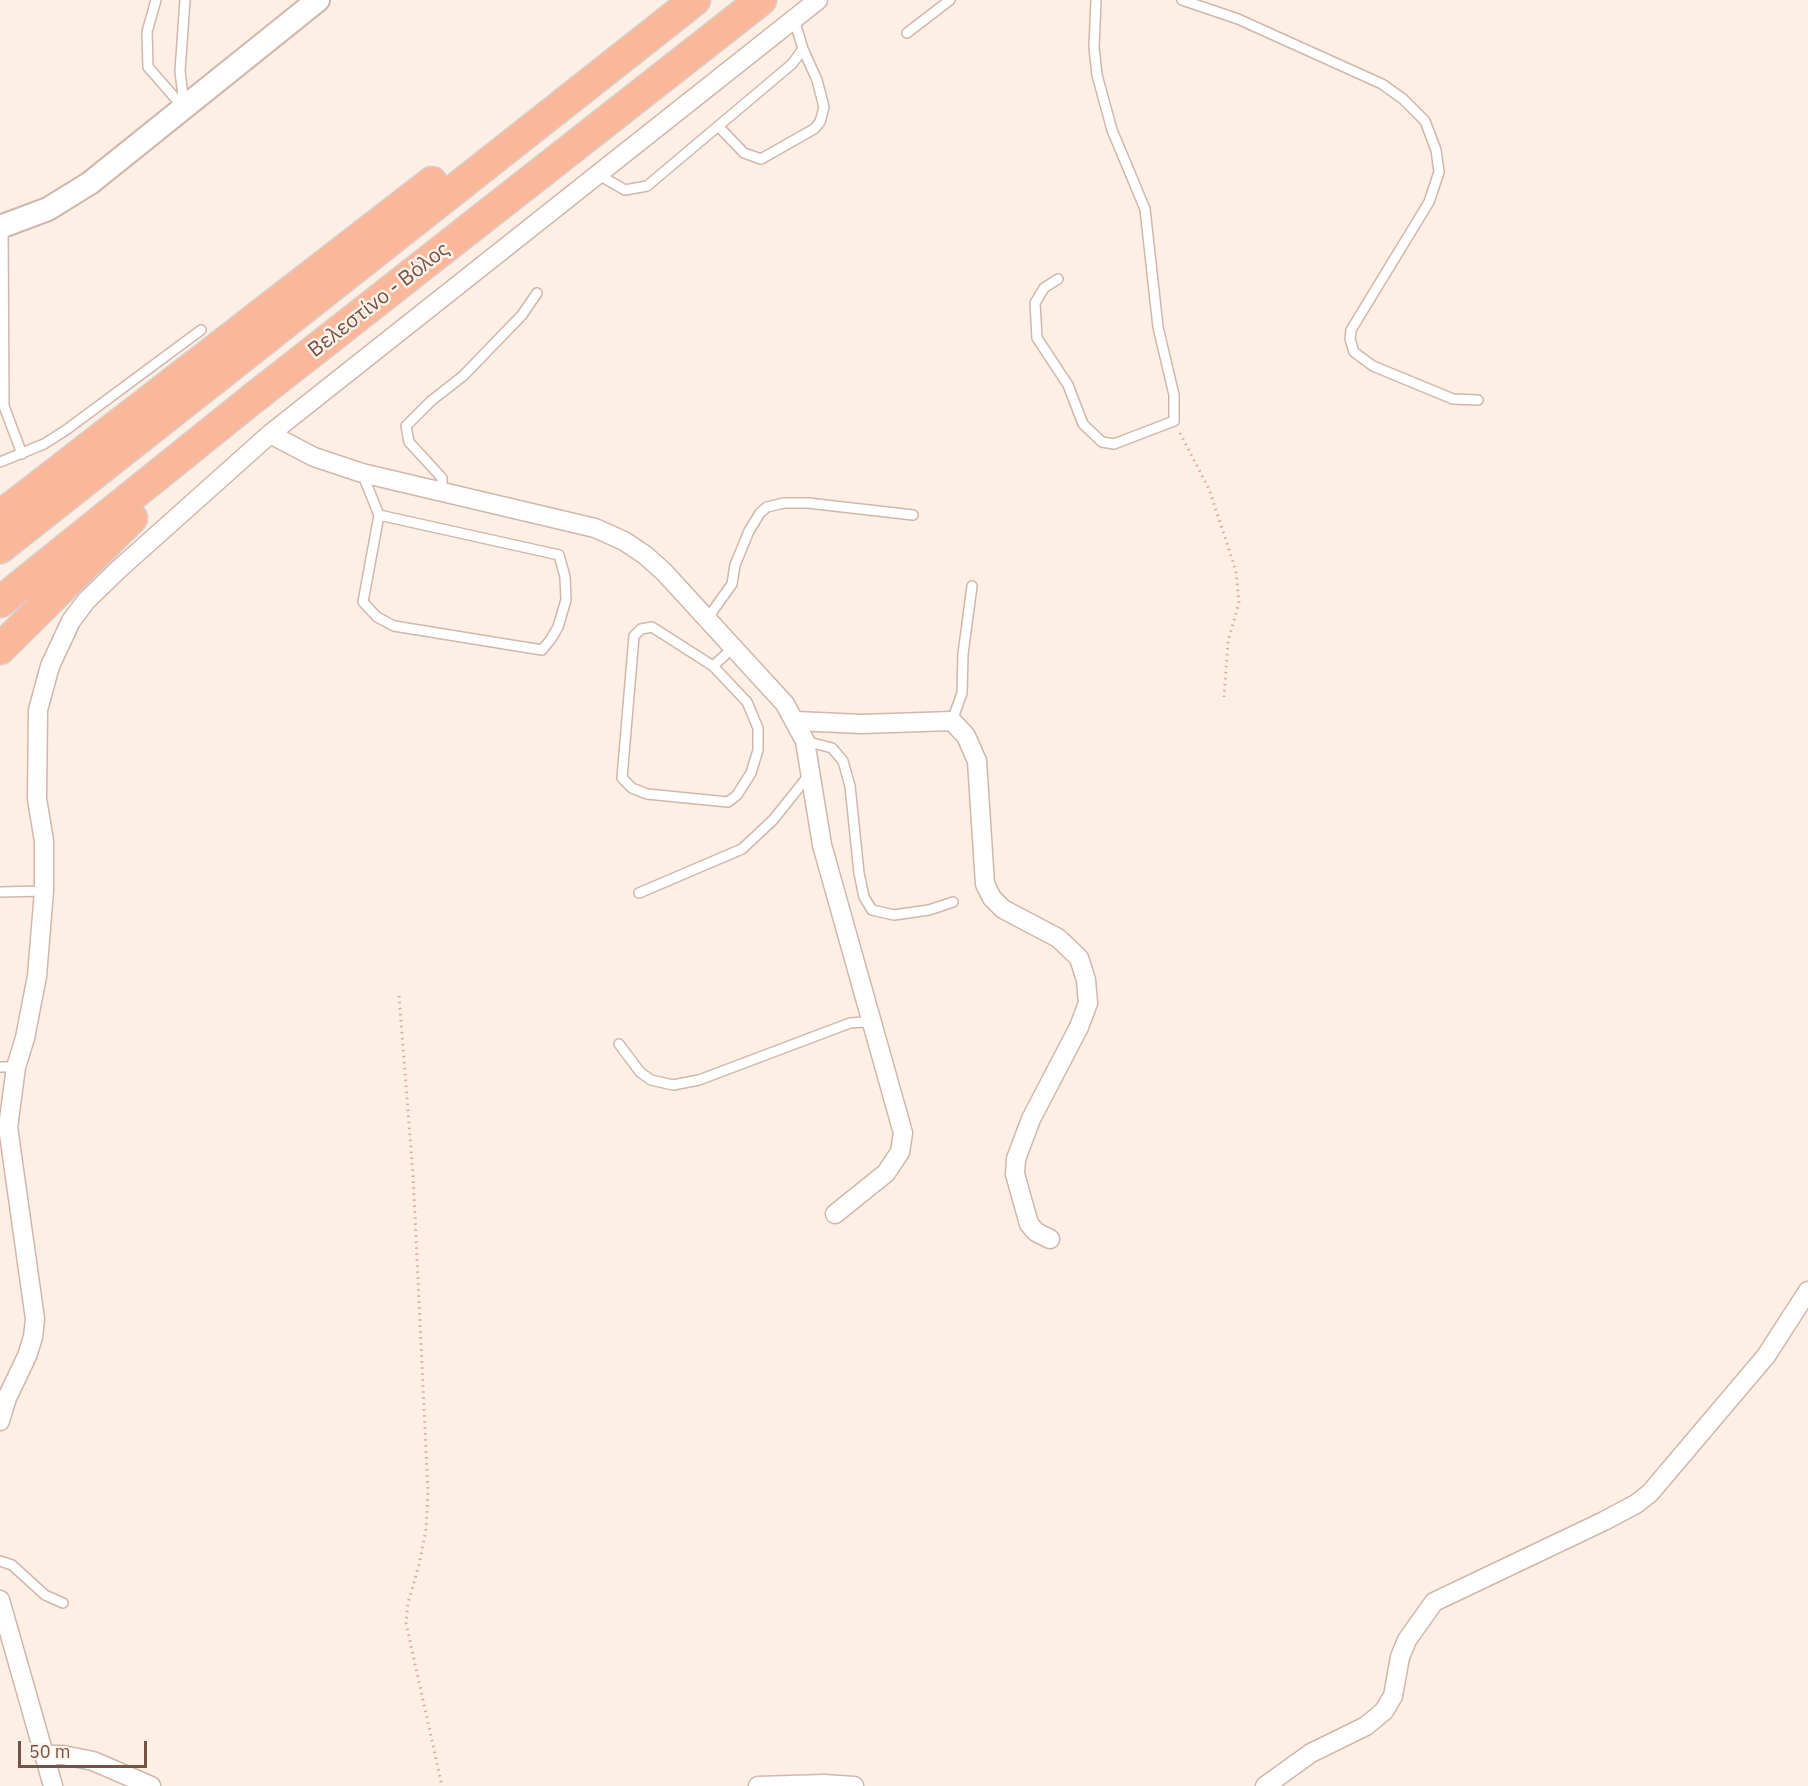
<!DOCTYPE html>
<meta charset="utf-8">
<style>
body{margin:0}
#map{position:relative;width:1808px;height:1786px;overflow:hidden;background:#fdefe3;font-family:"IBM Plex Sans",sans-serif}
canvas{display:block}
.scale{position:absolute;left:18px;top:1741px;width:129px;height:27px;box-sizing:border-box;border:3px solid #755248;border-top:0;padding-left:8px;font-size:18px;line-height:21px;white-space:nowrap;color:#755248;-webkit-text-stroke:4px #fff3e9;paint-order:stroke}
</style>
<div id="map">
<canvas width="1808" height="1786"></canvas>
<div class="scale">50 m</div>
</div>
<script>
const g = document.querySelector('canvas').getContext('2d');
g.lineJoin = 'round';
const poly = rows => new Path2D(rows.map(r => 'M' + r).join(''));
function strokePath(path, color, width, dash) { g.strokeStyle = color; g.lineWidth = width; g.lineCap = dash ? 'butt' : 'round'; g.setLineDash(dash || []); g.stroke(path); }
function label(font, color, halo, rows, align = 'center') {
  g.font = font + ' "IBM Plex Sans",sans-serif'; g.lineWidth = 5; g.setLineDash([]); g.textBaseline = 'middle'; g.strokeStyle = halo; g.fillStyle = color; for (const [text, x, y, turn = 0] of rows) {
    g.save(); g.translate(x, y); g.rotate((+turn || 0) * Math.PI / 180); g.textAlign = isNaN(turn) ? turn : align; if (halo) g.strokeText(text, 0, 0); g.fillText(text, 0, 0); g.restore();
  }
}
const service = poly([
 [156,0,147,32,148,67,183,107],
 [1182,0,1238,19,1382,84,1403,99,1425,121,1436,150,1439,172,1429,202,1351,330,1350,339,1354,352,1373,366,1453,399,1478,400],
 [907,33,950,0],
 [184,105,180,71,185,0],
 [719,127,744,153,761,159,814,129,820,122,824,107,817,80,803,49],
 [599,175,625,190,647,186,792,64,803,49,794,19],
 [3,227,4,406,22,454],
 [1058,279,1044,288,1035,303,1037,338,1068,385,1083,424,1102,442,1114,444,1174,421,1174,395,1158,327,1145,209,1112,130,1097,75,1094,47,1096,0],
 [0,462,44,444,66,430,201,330],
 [362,473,379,515],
 [442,493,442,478,409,442,406,426,431,401,463,376,522,315,537,293],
 [379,515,559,555,565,577,566,600,558,627,551,639,542,650,394,626,377,617,363,602,379,515],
 [707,619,732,584,735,565,749,531,760,513,767,507,784,503,808,503,913,515],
 [652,627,713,666,747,702,758,728,758,750,751,773,737,795,728,802,647,794,632,788,622,778,634,636,641,629,652,627],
 [713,666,734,647],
 [952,721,962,693,963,654,972,586],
 [805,741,832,748,843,761,850,786,859,873,864,897,872,910,894,915,929,910,953,902],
 [0,892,44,891],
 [639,893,742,849,773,820,809,775],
 [619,1044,640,1072,651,1080,673,1085,699,1080,850,1023,863,1022,872,1025],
 [0,1067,16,1067],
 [0,1561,12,1565,45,1595,63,1603]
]);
const minor = poly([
 [270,434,314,457,362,473,595,528,624,541,645,555,664,572,785,704,805,741,822,845,903,1133,900,1152,886,1173,835,1214],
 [796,721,862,724,952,721,966,736,977,761,985,884,992,898,1003,909,1058,938,1079,958,1086,980,1088,1003,1079,1027,1031,1119,1016,1159,1015,1174,1029,1224,1036,1232,1050,1239],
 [0,1421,7,1398,27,1356,33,1337,35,1319,8,1127,16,1067,25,1038,37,976,44,891,44,841,37,799,38,710,50,666,71,621,86,601,119,569,270,434,818,0],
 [0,1600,53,1786],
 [45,1755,63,1755,93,1761,151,1786],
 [758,1786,824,1784,854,1786],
 [1265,1786,1311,1753,1366,1726,1384,1711,1393,1696,1400,1657,1407,1640,1434,1602,1604,1521,1636,1504,1650,1493,1766,1356,1808,1291]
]);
const tertiary = poly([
 [0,227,48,209,90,183,318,0]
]);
const trunk = poly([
 [0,516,432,182],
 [0,548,695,0],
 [0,602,251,400,761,0],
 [0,649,132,518]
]);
strokePath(service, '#d0b7ac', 12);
strokePath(minor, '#d0b7ac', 21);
strokePath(tertiary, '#d0b7ac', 26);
strokePath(trunk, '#d8cfcc', 33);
strokePath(poly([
 [1180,433,1209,489,1236,571,1239,603,1228,641,1224,697],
 [399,996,413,1174,428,1492,426,1529,419,1565,408,1603,406,1623,442,1786]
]), '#d7ac9d', 3, [1.5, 4.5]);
strokePath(service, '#fff', 9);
strokePath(minor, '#fff', 18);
strokePath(tertiary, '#fff', 22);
strokePath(trunk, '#fab799', 30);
label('21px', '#755248', '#fff3e9', [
 ["Βελεστίνο - Βόλος",379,300,-38]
]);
</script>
